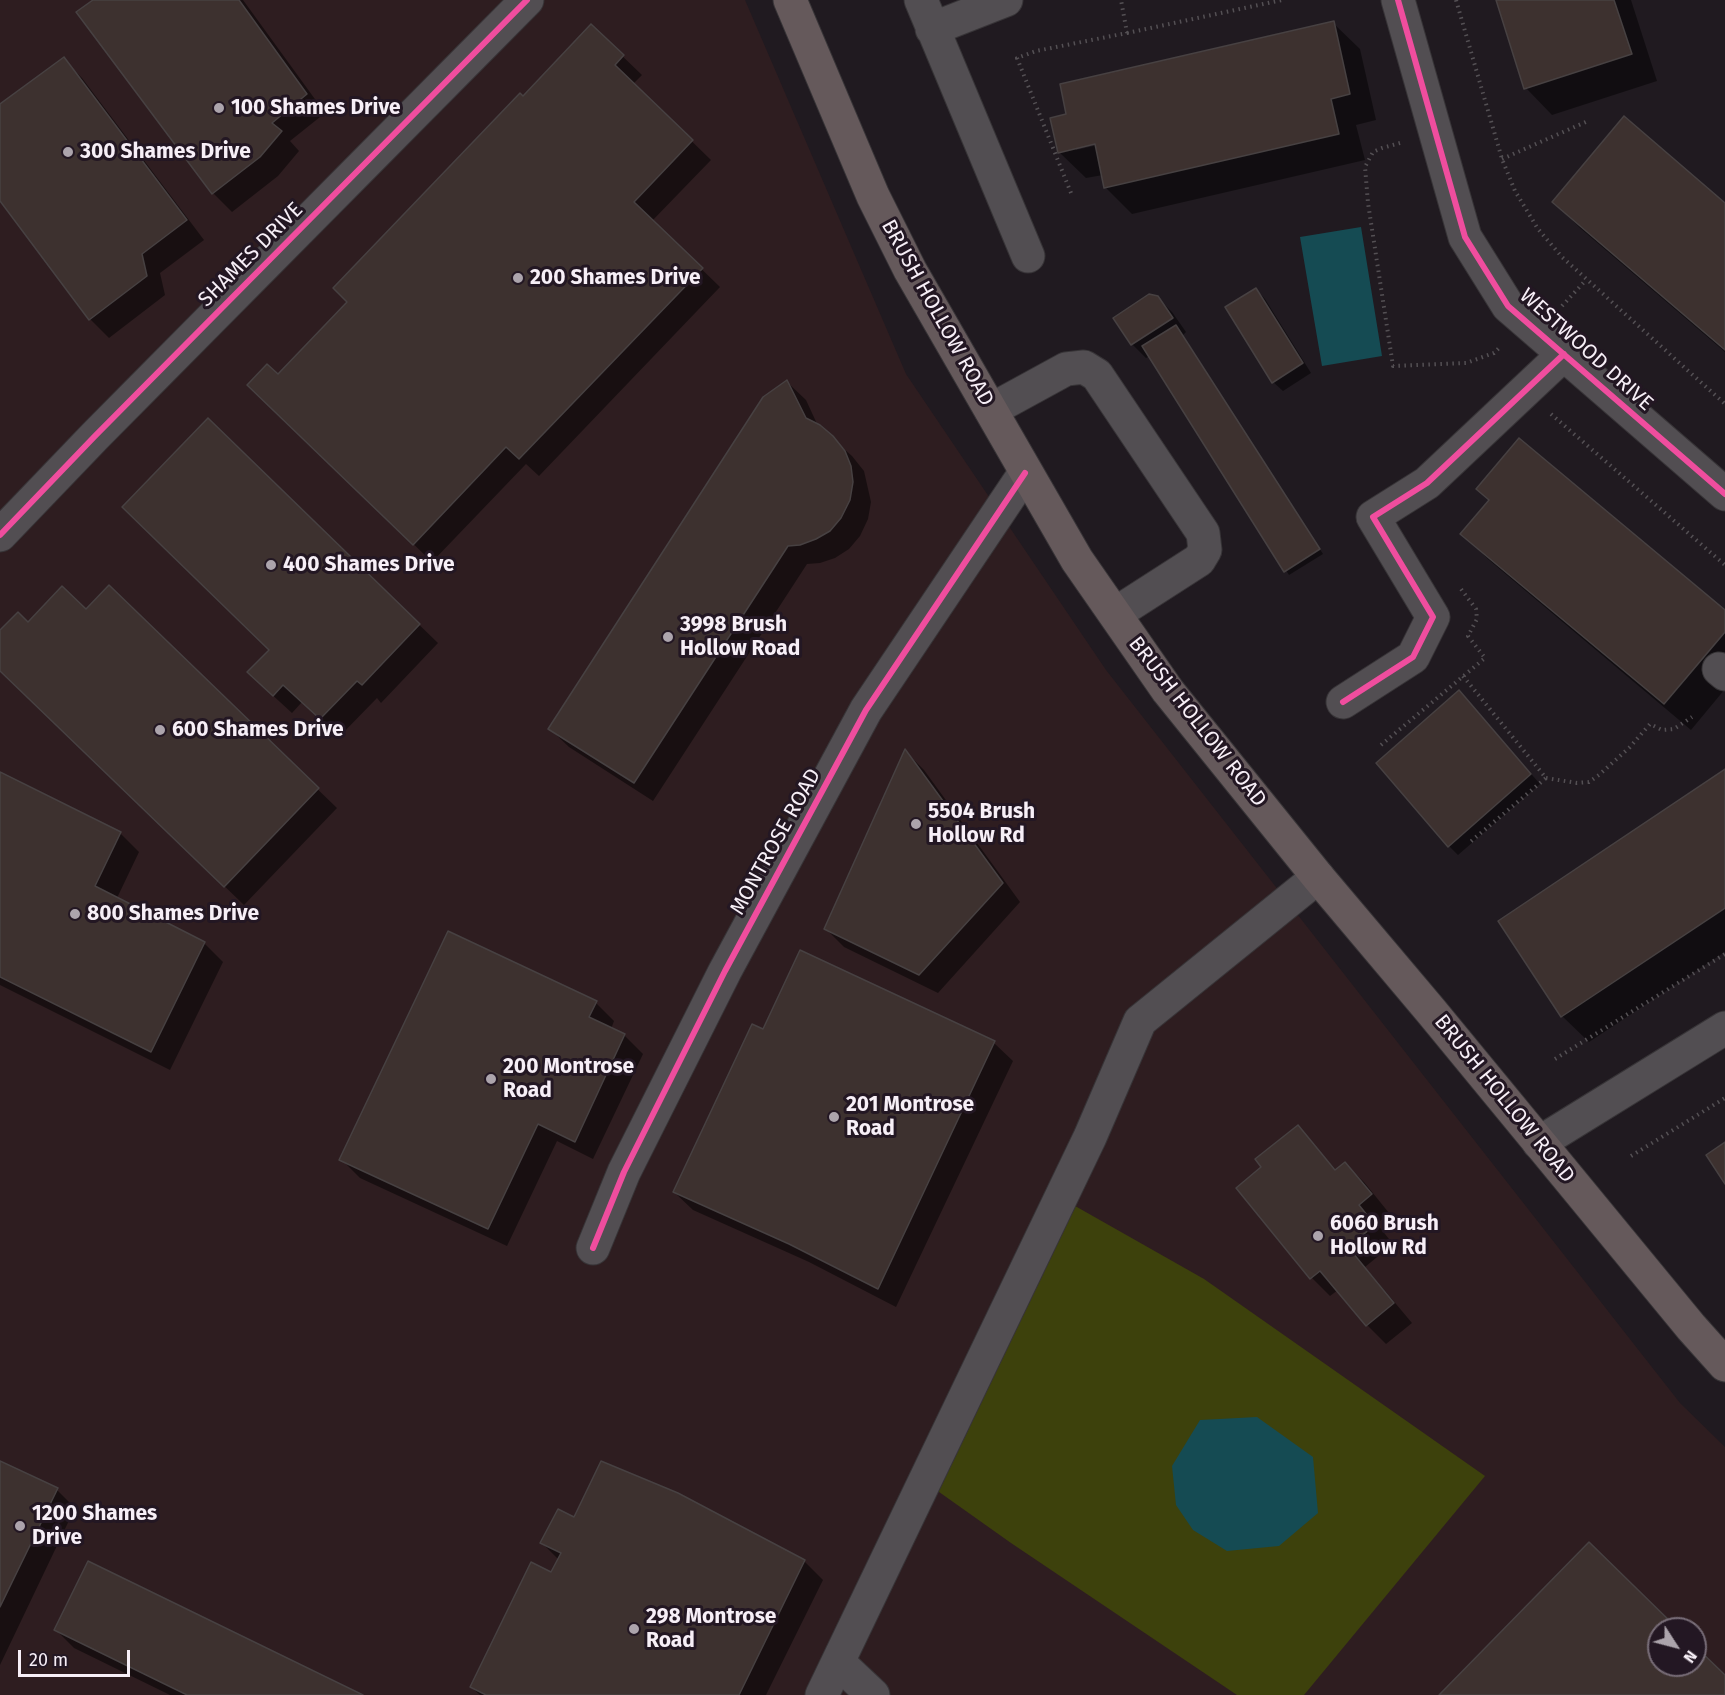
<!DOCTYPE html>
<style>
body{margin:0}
#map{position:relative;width:1725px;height:1695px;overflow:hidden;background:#201a20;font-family:"Fira Sans",sans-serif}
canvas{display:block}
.north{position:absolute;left:1647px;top:1617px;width:60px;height:60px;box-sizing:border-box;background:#231723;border:2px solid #786d78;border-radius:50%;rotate:126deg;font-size:16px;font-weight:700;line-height:24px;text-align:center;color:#f7eff7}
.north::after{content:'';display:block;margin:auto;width:21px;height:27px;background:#aca4ac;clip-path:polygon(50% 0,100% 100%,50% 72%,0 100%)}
.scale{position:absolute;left:18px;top:1650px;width:112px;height:27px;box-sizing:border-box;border:3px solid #f7eff7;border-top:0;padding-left:8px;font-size:18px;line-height:21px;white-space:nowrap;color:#f7eff7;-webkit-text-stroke:4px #231723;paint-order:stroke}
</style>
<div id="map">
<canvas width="1725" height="1695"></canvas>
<div class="north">N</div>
<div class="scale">20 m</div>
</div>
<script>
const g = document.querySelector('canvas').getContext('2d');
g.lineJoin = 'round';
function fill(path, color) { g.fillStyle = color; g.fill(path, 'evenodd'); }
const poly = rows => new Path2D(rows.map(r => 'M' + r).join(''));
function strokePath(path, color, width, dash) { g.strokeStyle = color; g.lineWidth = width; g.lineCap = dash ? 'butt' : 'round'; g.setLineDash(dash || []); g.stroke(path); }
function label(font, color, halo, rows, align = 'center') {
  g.font = font + ' "Fira Sans",sans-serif'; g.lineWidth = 6; g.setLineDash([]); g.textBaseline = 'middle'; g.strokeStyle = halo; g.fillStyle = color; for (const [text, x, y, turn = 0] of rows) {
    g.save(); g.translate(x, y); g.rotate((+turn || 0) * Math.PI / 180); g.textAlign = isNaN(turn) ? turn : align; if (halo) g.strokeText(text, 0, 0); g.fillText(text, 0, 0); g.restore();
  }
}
fill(poly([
 [0,0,745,0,906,374,1106,670,1680,1403,1725,1447,1725,1695,0,1695],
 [1659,1629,1695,1629,1695,1665,1659,1665]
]), '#2e1d20');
fill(poly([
 [1061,1198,1204,1279,1485,1476,1304,1695,1237,1695,1011,1543,925,1482]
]), '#3d410c');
fill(poly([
 [1361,227,1382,356,1322,366,1300,237],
 [1257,1417,1313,1457,1318,1513,1279,1546,1227,1551,1193,1530,1176,1505,1172,1466,1200,1420]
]), '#154b53');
fill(poly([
 [95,0,243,0,325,113,290,141,299,151,278,176,232,212,213,193,79,12],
 [1497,0,1631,0,1657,81,1552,115,1526,88],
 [1333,23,1360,49,1376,120,1356,125,1365,160,1132,214,1106,188,1103,175,1086,178,1059,152,1068,115],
 [1102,141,1102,144,1076,150,1076,147],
 [591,26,642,75,633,84,711,160,652,221,720,287,539,476,526,464,432,562,268,403,278,376,349,302,523,98],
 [63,59,82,78,204,240,160,273,165,295,109,338,90,319,0,199,0,106],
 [1554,202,1725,204,1725,352,1580,228],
 [1256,289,1265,299,1311,373,1283,391,1273,382],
 [1157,297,1172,312,1186,332,1183,335,1323,554,1289,575,1150,356,1146,358,1132,344],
 [787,382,806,400,818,426,852,456,864,471,871,502,868,519,860,536,849,549,835,558,820,563,807,564,653,801,569,747,550,729],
 [208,420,438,643,381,703,377,698,339,737,302,702,292,713,268,691,271,650],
 [1462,534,1725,612,1725,689,1691,730,1489,560],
 [109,588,337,808,244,905,0,670,0,632,28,624,86,611],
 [1468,702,1540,784,1458,855,1449,846],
 [906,752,924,770,1020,902,938,993,844,947,825,928],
 [1725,771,1725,952,1589,1042,1562,1016],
 [0,774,120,833,139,852,117,898,204,943,223,962,170,1070,0,985],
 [596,1003,614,1021,611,1029,624,1035,643,1054,593,1159,557,1141,507,1246,360,1178,341,1159],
 [763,1031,994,1043,1013,1061,896,1307,809,1262,693,1210,674,1192],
 [1298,1127,1337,1171,1345,1164,1364,1182,1389,1213,1377,1224,1393,1244,1365,1267,1412,1323,1386,1344,1367,1325,1338,1290,1330,1296,1312,1278,1263,1167],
 [0,1462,57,1490,75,1508,0,1665],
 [574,1519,804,1561,823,1580,766,1695,480,1695,471,1687,552,1574,559,1560,542,1543],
 [56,1630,359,1695,170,1695,74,1648]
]), '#0007');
const building = poly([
 [93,0,239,0,307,94,272,123,282,131,260,157,212,194,76,12,93,0],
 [1496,0,1614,0,1632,54,1524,89,1496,0],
 [1334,21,1350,94,1331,99,1339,134,1104,188,1095,144,1058,153,1050,118,1066,114,1060,84,1334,21],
 [591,24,624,55,615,65,693,140,634,202,703,268,519,459,506,447,413,545,247,385,267,364,278,374,347,302,333,288,520,93,523,96,591,24],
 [64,57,187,220,142,254,147,276,89,320,0,201,0,104,64,57],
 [1624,116,1725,203,1725,350,1552,202,1624,116],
 [1256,288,1303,363,1272,383,1225,307,1256,288],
 [1149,294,1158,296,1173,318,1131,345,1113,318,1149,294],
 [1176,325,1320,549,1284,572,1142,346,1176,325],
 [787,380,806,418,820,425,833,436,845,451,851,466,853,482,850,500,841,518,830,531,816,539,800,545,788,546,634,783,548,729,763,397,787,380],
 [208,418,420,624,362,685,357,681,320,719,283,685,273,696,247,672,269,650,122,507,208,418],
 [1519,438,1725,610,1725,632,1664,704,1460,534,1489,500,1476,489,1519,438],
 [109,585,319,788,224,887,0,671,0,630,18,612,28,622,62,586,86,609,109,585],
 [1459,690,1531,774,1448,847,1376,763,1459,690],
 [905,749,1003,883,919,975,824,929,905,749],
 [1725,769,1725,908,1561,1017,1498,921,1725,769],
 [0,772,121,832,95,886,205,942,151,1052,0,977,0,772],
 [448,931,597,1001,589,1017,625,1034,575,1142,538,1124,488,1229,339,1160,448,931],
 [800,950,995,1041,878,1289,789,1244,673,1192,752,1024,763,1029,800,950],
 [1298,1125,1335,1170,1345,1162,1372,1194,1359,1205,1375,1225,1348,1247,1394,1303,1366,1326,1320,1271,1310,1279,1236,1188,1261,1167,1255,1159,1298,1125],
 [1725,1142,1725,1184,1706,1155,1725,1142],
 [0,1461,58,1488,0,1607,0,1461],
 [601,1461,678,1493,805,1560,739,1695,486,1695,470,1687,531,1562,551,1572,561,1553,540,1543,558,1509,574,1517,601,1461],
 [1589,1542,1678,1629,1659,1629,1659,1665,1695,1665,1695,1646,1725,1675,1725,1695,1439,1695,1589,1542],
 [88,1561,363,1695,187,1695,54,1630,88,1561]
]);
fill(building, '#3d312f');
strokePath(building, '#474142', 1.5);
const minor = poly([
 [921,0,1028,256],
 [1398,0,1465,237,1508,306,1725,494],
 [932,29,1006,0],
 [991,410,1066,369,1084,367,1097,375,1203,533,1205,550,1199,560,1115,614],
 [0,535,95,436,527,0],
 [1719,669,1725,674],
 [1343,702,1413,657,1433,617,1373,517,1427,483,1564,354],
 [1539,1143,1725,1028],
 [593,1248,624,1172,725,971,866,710,1025,473],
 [839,1663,873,1695],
 [822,1695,1090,1137,1140,1021,1318,877]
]);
const major = poly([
 [790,0,873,196,910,270,1077,560,1168,691,1318,877,1431,1011,1691,1327,1725,1365]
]);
strokePath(minor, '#373437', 35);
strokePath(major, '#373437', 35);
strokePath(poly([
 [1456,0,1502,159,1515,191,1538,229,1562,257,1725,404],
 [1127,33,1282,0],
 [1400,143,1382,148,1373,152,1365,167,1368,203,1393,366,1466,363,1494,353,1500,347],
 [1502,159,1588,121],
 [1071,193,1017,58,1036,51,1127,33,1121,0],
 [1562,306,1586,280],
 [1551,414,1725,565],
 [1463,676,1546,778,1469,843],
 [1381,745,1485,658,1468,636,1477,619,1476,609,1461,589],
 [1546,778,1577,783,1589,782,1599,775,1630,747,1650,724,1662,730,1674,729,1692,717],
 [1555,1059,1725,954],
 [1631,1156,1725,1098]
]), '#545054', 4, [1.5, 4.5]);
strokePath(minor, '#524e52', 33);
strokePath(major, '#65595b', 33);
strokePath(poly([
 [1398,0,1465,237,1508,306,1725,494],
 [0,535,95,436,527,0],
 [1343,702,1413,657,1433,617,1373,517,1427,483,1564,354],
 [593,1248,624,1172,725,971,866,710,1025,473]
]), '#ef4d9e', 6);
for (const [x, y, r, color] of [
 [219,108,6,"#aca4ac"],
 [68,152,6,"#aca4ac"],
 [518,278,6,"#aca4ac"],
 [271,565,6,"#aca4ac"],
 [668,637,6,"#aca4ac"],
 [160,730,6,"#aca4ac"],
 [916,824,6,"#aca4ac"],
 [75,914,6,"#aca4ac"],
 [491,1079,6,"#aca4ac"],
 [834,1117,6,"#aca4ac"],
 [1318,1236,6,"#aca4ac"],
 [20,1526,6,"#aca4ac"],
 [634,1629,6,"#aca4ac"]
]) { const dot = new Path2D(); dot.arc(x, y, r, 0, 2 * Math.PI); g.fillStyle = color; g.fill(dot); strokePath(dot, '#231723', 2); }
label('bold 21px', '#f7eff7', '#231723', [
 ["100 Shames Drive",231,108],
 ["300 Shames Drive",80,152],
 ["200 Shames Drive",530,278],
 ["400 Shames Drive",283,565],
 ["3998 Brush",680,625],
 ["Hollow Road",680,649],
 ["600 Shames Drive",172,730],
 ["5504 Brush",928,812],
 ["Hollow Rd",928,836],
 ["800 Shames Drive",87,914],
 ["200 Montrose",503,1067],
 ["Road",503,1091],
 ["201 Montrose",846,1105],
 ["Road",846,1129],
 ["6060 Brush",1330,1224],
 ["Hollow Rd",1330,1248],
 ["1200 Shames",32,1514],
 ["Drive",32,1538],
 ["298 Montrose",646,1617],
 ["Road",646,1641]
], 'left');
label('21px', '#f7eff7', '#231723', [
 ["SHAMES DRIVE",251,255,-45],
 ["BRUSH HOLLOW ROAD",937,313,61],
 ["WESTWOOD DRIVE",1586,350,42],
 ["BRUSH HOLLOW ROAD",1197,722,52],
 ["MONTROSE ROAD",776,842,-61],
 ["BRUSH HOLLOW ROAD",1504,1099,51]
]);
</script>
